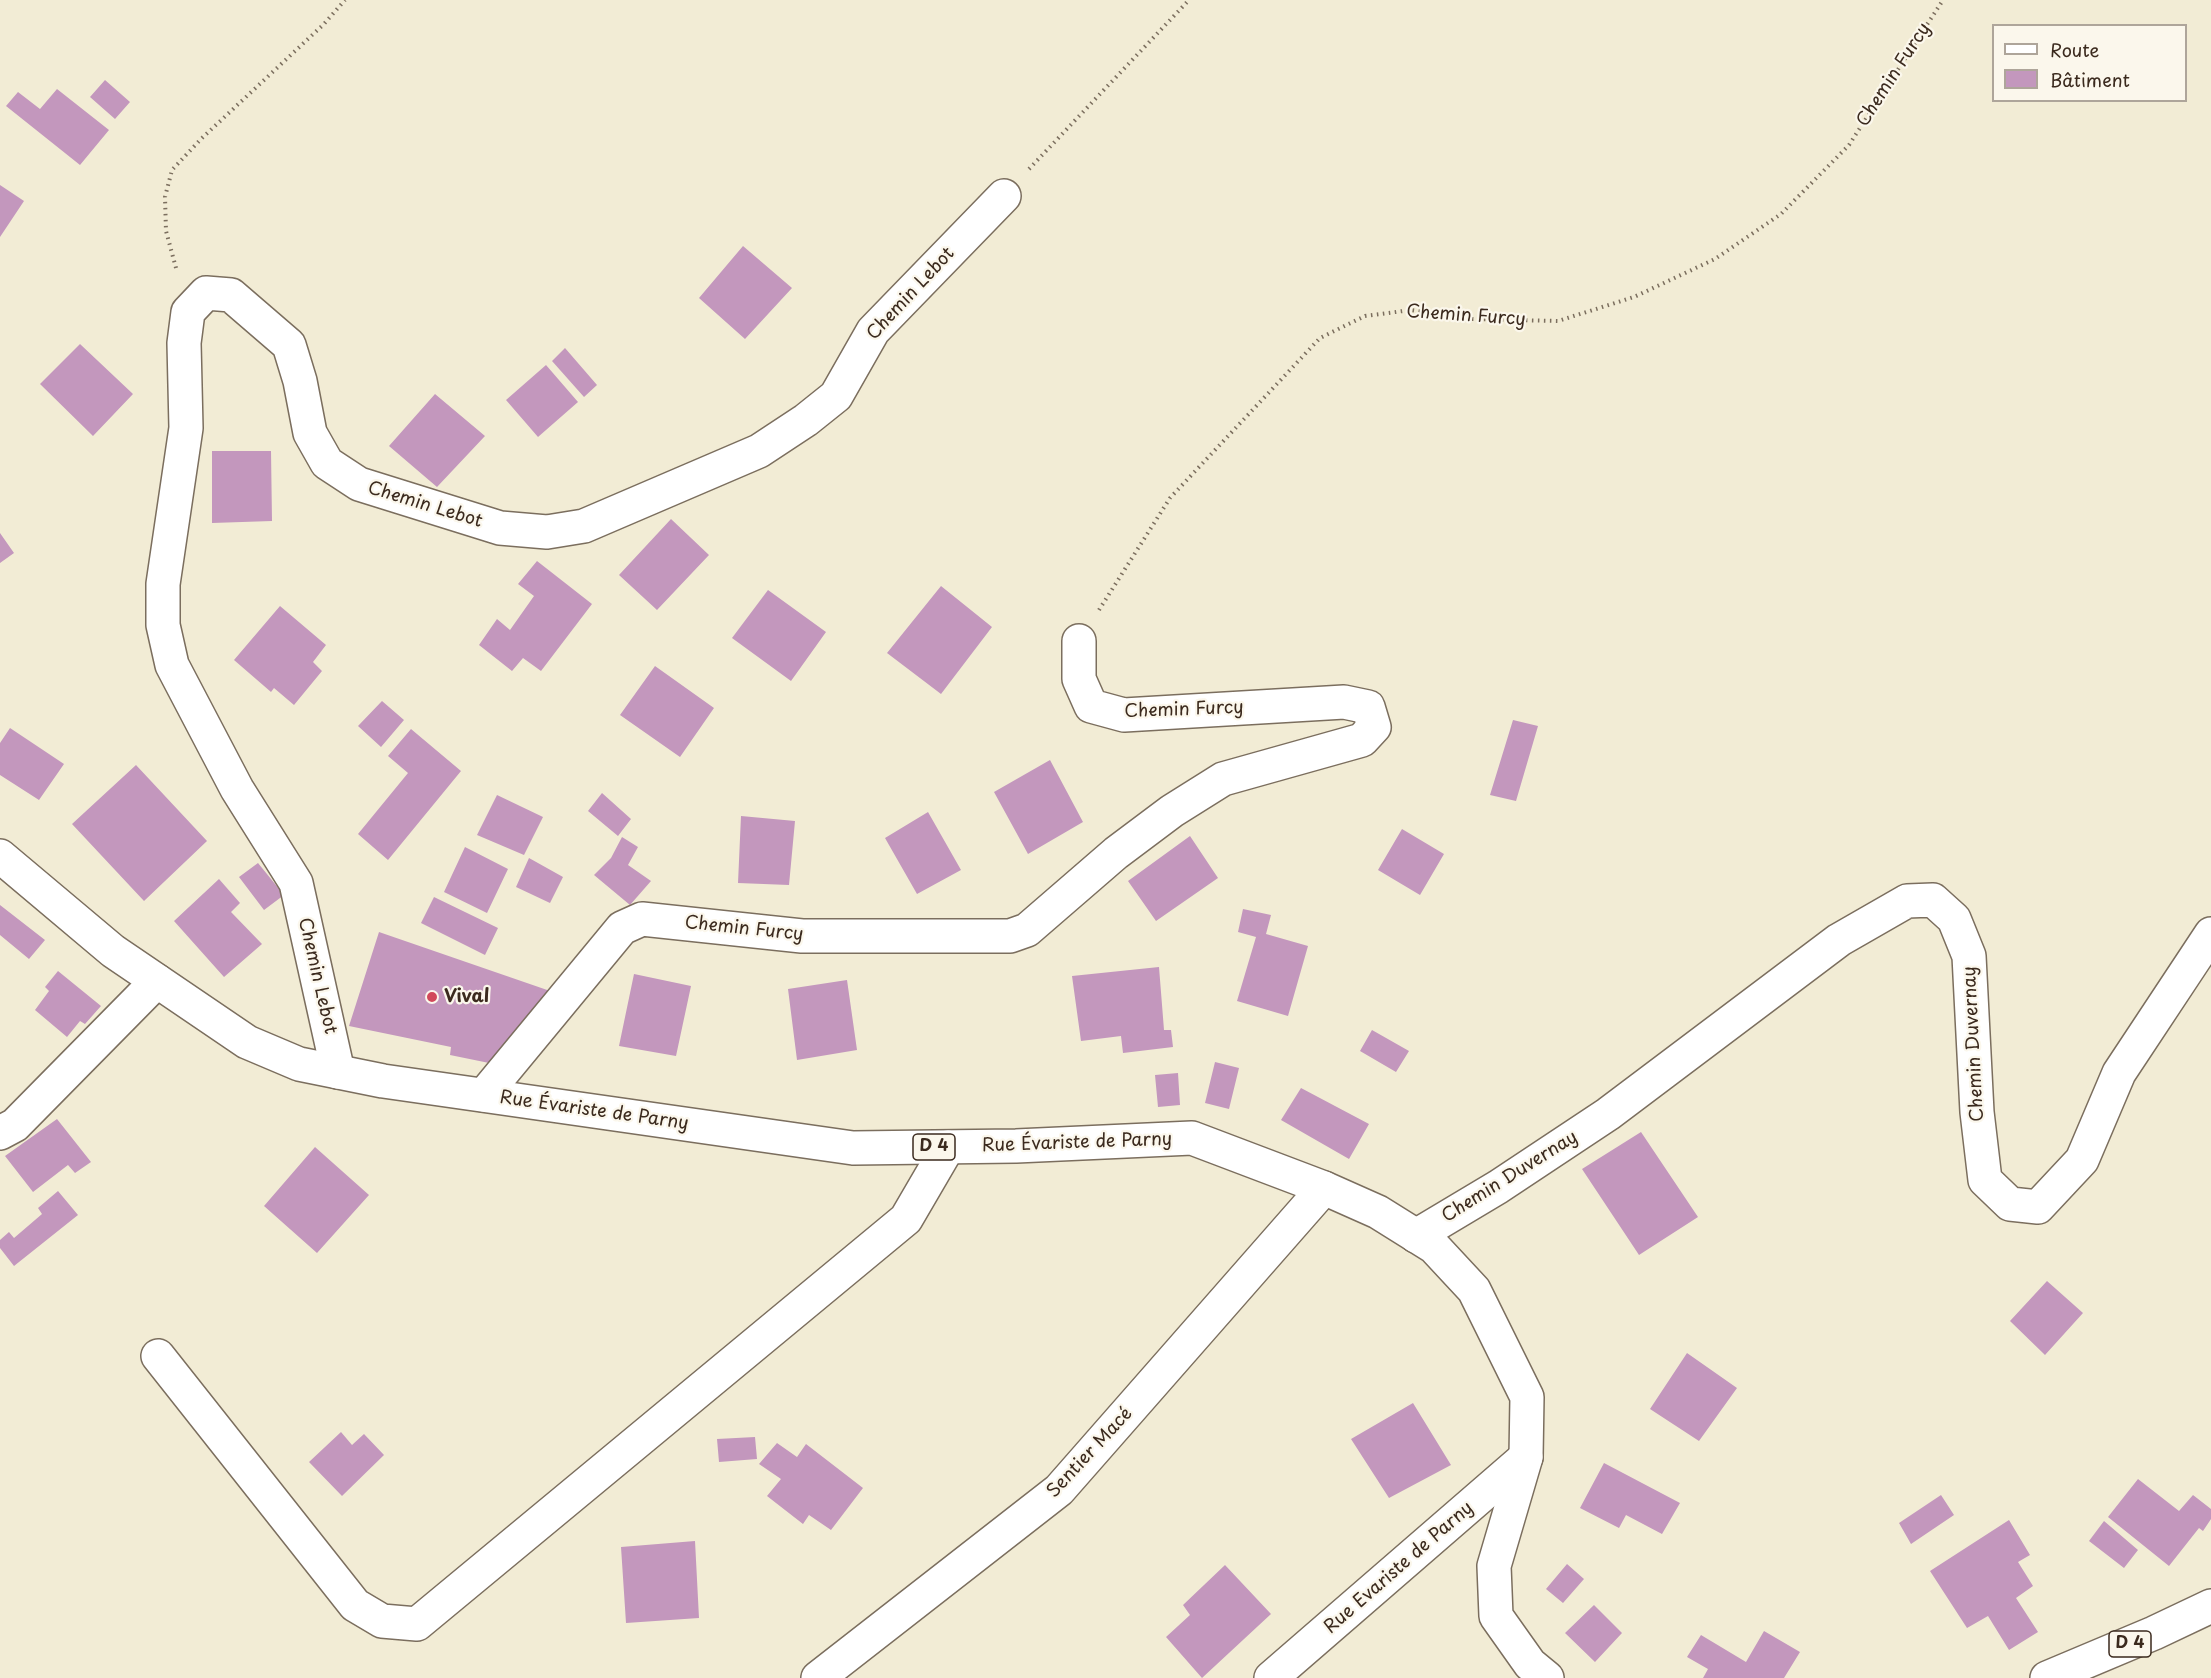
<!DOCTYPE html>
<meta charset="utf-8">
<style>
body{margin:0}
#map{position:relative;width:2211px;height:1678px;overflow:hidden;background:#f2ecd5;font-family:"Playpen Sans",sans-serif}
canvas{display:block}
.legend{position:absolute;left:1992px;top:24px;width:195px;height:78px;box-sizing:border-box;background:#fbf7ec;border:2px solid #aea59a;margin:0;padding:8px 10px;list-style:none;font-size:18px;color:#3b2a1e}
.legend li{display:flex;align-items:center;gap:12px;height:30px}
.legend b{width:30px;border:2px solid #aea59a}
</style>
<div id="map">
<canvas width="2211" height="1678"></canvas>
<ul class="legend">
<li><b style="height:8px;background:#fff"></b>Route</li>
<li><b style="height:16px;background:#c397bd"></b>Bâtiment</li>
</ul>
</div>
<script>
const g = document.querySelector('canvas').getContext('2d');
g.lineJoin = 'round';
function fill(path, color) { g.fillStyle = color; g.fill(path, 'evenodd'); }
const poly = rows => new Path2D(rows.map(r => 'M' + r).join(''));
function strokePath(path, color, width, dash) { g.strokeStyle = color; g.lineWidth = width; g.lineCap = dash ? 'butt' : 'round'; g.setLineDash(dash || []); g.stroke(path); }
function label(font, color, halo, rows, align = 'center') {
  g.font = font + ' "Playpen Sans",sans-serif'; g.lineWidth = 4.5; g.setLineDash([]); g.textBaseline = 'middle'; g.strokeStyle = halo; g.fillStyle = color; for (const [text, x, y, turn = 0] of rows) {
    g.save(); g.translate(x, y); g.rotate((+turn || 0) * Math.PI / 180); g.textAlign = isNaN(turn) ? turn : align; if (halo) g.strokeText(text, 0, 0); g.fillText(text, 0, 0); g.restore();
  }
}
fill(poly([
 [105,80,130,102,115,119,90,97],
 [57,89,109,130,80,165,6,106,18,92,40,109],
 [0,185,24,201,0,237],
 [743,246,792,288,745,339,699,298],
 [80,344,133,394,93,436,40,384],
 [565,348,597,385,584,397,552,361],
 [546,365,578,402,538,437,506,400],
 [435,394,485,436,437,487,389,446],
 [212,451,271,451,272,521,212,523],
 [671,519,709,555,657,610,619,575],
 [0,533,14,553,0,563],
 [537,561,592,604,541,671,523,658,512,671,479,645,497,619,510,630,534,596,518,584],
 [941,586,992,627,941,694,887,653],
 [768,590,826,632,791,681,732,638],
 [280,606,326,645,313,662,322,671,294,705,274,688,271,692,234,660],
 [655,666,714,708,680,757,620,715],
 [382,701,404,720,381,747,358,726],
 [1513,720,1538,726,1516,801,1490,795],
 [10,728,64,764,39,800,0,775,0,743],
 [411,729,461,771,388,860,358,834,408,773,388,756],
 [1050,760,1083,822,1028,854,994,792],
 [136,765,207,841,144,901,72,824],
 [602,793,631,819,618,836,588,811],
 [497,795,543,817,524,855,477,835],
 [928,812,961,870,917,894,885,838],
 [741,816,795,821,789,885,738,883],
 [1402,829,1444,854,1420,895,1378,870],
 [1190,836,1218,878,1156,921,1128,881],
 [622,837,638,847,628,865,651,881,630,905,594,875,611,858],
 [465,847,508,869,487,913,444,892],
 [529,858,563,877,550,903,516,887],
 [258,863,284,895,264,910,239,877],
 [219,879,240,903,231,912,262,944,224,977,174,921],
 [434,897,498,928,485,955,421,923],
 [0,905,45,940,29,959,0,935],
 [1243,909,1271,915,1266,934,1308,946,1288,1016,1237,1001,1256,937,1238,932],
 [379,932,553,992,494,1064,450,1055,451,1047,349,1026],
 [1159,967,1164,1030,1171,1030,1173,1047,1123,1053,1121,1036,1081,1041,1072,976],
 [58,971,101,1006,85,1024,80,1021,67,1037,35,1010,49,991,45,987],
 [634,974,691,986,676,1056,619,1046],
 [847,980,857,1050,797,1060,788,989],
 [1372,1030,1409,1051,1396,1072,1360,1051],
 [1215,1062,1239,1068,1229,1109,1205,1103],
 [1178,1073,1180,1105,1158,1107,1155,1075],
 [1301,1088,1369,1124,1349,1159,1281,1120],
 [57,1119,91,1162,75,1173,68,1165,33,1192,5,1156],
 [1641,1132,1698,1217,1639,1255,1582,1169],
 [315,1147,369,1195,317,1253,264,1206],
 [58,1191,78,1215,14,1266,0,1248,0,1240,9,1232,14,1238,42,1214,38,1208],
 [2047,1281,2083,1313,2045,1355,2010,1321],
 [1687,1353,1737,1388,1699,1441,1650,1409],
 [1413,1403,1451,1465,1389,1498,1351,1439],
 [341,1432,352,1445,364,1434,384,1455,342,1496,309,1462],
 [755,1437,757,1459,719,1462,717,1439],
 [777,1443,797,1457,806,1444,863,1488,831,1530,809,1515,803,1524,767,1496,781,1479,759,1464],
 [1604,1463,1680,1503,1662,1534,1626,1515,1619,1528,1580,1508],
 [2138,1479,2179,1511,2193,1495,2211,1509,2211,1519,2203,1531,2199,1528,2169,1566,2108,1517],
 [1941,1495,1954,1515,1911,1544,1899,1523],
 [2009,1520,2030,1555,2018,1562,2033,1586,2016,1598,2038,1632,2009,1650,1988,1616,1967,1628,1930,1571],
 [2104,1521,2138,1550,2124,1568,2089,1541],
 [695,1541,699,1618,626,1623,621,1547],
 [1567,1564,1584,1579,1563,1603,1546,1589],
 [1225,1565,1271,1614,1202,1678,1166,1637,1190,1615,1183,1605],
 [1594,1605,1622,1633,1595,1662,1565,1633],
 [1764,1631,1800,1652,1784,1678,1703,1678,1708,1669,1687,1657,1701,1635,1746,1662]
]), '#c397bd');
const minor = poly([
 [338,1072,296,883,237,789,172,665,163,625,163,584,186,428,184,343,188,312,206,293,231,295,289,345,300,381,310,433,327,463,359,484,500,528,547,532,584,526,759,451,806,420,836,396,873,331,1004,196],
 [484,1095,622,928,642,919,802,936,1010,936,1027,930,1116,853,1172,811,1223,779,1362,740,1374,727,1368,707,1344,702,1124,715,1091,706,1079,679,1079,641],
 [0,1133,15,1125,157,981],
 [1416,1236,1498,1187,1608,1114,1839,940,1907,901,1933,900,1954,919,1969,956,1977,1112,1985,1180,2010,1204,2038,1207,2082,1160,2119,1073,2211,934],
 [158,1356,355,1605,382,1621,417,1624,906,1219,948,1147],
 [818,1678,1059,1490,1324,1188],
 [1271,1678,1526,1457]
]);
const major = poly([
 [0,856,113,951,247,1042,299,1064,383,1081,853,1148,1016,1146,1192,1138,1324,1188,1378,1212,1434,1247,1474,1290,1527,1397,1526,1457,1494,1566,1496,1616,1530,1664,1547,1678],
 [2047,1678,2154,1633,2211,1606]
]);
strokePath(minor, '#7b6e5e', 36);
strokePath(major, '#7b6e5e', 36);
strokePath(poly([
 [1029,169,1189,0],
 [176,268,166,231,165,197,172,170,201,139,324,24,345,0],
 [1099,610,1170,498,1320,338,1365,316,1411,310,1470,319,1558,321,1634,297,1715,259,1781,214,1849,145,1943,0]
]), '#7b6e5e', 4, [1.5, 4.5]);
strokePath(minor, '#fff', 33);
strokePath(major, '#fff', 33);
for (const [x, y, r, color] of [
 [432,997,6,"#d1495b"]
]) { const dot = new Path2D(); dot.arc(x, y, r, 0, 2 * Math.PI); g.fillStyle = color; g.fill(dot); strokePath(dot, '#fbf7ec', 2); }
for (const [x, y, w] of [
 [934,1147,42],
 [2130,1644,42]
]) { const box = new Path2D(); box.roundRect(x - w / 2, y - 13, w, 26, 4.5); g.fillStyle = '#fbf7ec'; g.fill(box); strokePath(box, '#3b2a1e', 1.5); }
label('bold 16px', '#3b2a1e', null, [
 ["D 4",934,1147],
 ["D 4",2130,1644]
]);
label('18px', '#3b2a1e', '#fbf7ec', [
 ["Chemin Furcy",1894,75,-57],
 ["Chemin Lebot",911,294,-47],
 ["Chemin Furcy",1466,316,4],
 ["Chemin Lebot",425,505,17],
 ["Chemin Furcy",1184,710,-2],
 ["Chemin Furcy",744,929,6],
 ["Chemin Lebot",317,976,77],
 ["Chemin Duvernay",1974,1044,-93],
 ["Rue Évariste de Parny",594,1111,8],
 ["Rue Évariste de Parny",1077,1143,-2],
 ["Chemin Duvernay",1510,1177,-32],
 ["Sentier Macé",1090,1453,-47],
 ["Rue Evariste de Parny",1399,1568,-41]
]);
label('bold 18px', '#3b2a1e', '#fbf7ec', [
 ["Vival",444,997]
], 'left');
</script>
